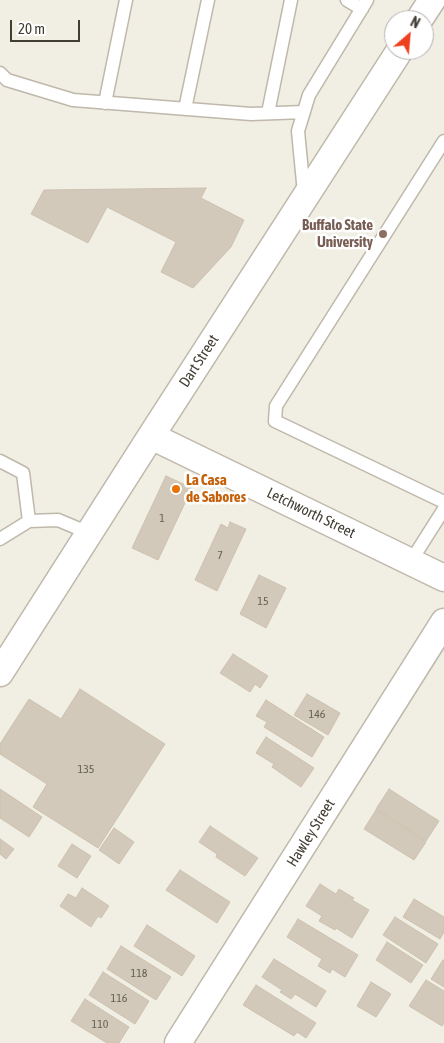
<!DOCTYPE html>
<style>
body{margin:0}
#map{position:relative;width:444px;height:1043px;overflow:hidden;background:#f1eee4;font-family:"Asap Condensed",sans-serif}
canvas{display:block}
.north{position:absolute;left:384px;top:10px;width:50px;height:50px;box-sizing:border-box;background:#fff;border:1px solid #b4b2ae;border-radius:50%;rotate:27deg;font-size:14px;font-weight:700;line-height:20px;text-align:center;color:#433e35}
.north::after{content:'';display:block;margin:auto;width:18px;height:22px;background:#ef411e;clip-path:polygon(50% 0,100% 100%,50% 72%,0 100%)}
.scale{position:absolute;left:10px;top:20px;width:70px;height:22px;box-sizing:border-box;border:2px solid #433e35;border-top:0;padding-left:6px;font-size:15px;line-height:18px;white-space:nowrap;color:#433e35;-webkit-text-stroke:4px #fff;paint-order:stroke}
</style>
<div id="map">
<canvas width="444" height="1043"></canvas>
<div class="north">N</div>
<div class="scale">20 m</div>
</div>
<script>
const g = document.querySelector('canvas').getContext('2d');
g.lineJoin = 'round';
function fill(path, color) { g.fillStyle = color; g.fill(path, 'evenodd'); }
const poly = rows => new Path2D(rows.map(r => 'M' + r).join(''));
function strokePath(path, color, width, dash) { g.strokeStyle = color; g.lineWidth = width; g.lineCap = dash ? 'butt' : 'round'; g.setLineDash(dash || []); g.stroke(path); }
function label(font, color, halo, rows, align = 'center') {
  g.font = font + ' "Asap Condensed",sans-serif'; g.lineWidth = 5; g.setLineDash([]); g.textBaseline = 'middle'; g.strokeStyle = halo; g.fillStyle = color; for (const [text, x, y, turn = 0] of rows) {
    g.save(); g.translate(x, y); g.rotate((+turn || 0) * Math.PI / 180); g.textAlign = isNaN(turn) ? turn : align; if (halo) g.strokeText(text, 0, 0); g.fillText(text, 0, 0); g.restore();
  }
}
const building = poly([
 [206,188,201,198,244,220,231,247,193,288,161,272,176,242,107,207,88,243,31,214,44,190,206,188],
 [166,476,192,488,158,560,132,548,166,476],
 [230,522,246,529,217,591,195,580,221,524,228,528,230,522],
 [259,575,286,588,266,628,240,614,259,575],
 [233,654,268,676,260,688,255,684,250,692,220,673,233,654],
 [80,689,165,744,98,848,33,807,47,784,0,754,0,744,29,699,61,719,80,689],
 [307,694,340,713,328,735,294,715,307,694],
 [266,700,324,737,312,757,264,727,267,722,256,716,266,700],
 [266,737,314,768,301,787,272,767,274,764,256,753,266,737],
 [0,789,42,817,29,837,0,818,0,789],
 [389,789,439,821,426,841,376,809,389,789],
 [376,810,426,842,414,860,364,829,376,810],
 [210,826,258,858,245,876,216,857,217,854,199,842,210,826],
 [114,828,134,842,119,864,99,850,114,828],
 [0,839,14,849,6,859,0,854,0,839],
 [72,844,91,856,77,878,58,866,72,844],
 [180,870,230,902,217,923,166,890,180,870],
 [320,884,336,894,339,889,354,898,352,900,369,910,352,938,336,928,335,930,319,921,322,916,306,906,320,884],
 [82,888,109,906,101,918,98,916,91,927,60,906,68,894,76,898,82,888],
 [414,899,444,917,444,932,440,939,403,917,414,899],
 [395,917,438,944,426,963,383,935,395,917],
 [298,919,358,955,345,977,332,969,330,973,318,966,322,959,287,937,298,919],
 [147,925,195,956,182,976,134,946,147,925],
 [387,942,423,965,411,983,376,960,387,942],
 [121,946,171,977,156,1000,107,969,121,946],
 [274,959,326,991,316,1007,295,994,291,999,280,992,282,990,262,977,274,959],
 [443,960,444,961,444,987,431,979,443,960],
 [103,972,149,1001,135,1024,89,995,103,972],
 [426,980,444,991,444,1023,442,1026,409,1006,426,980],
 [371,982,391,994,376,1017,357,1006,371,982],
 [256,985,316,1023,306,1038,297,1032,294,1036,243,1005,256,985],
 [85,999,129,1027,119,1043,107,1043,71,1021,85,999]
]);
fill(building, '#d2c9ba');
strokePath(building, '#ccc1ae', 1);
const service = poly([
 [347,0,362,9],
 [0,73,7,80,73,100,251,114,304,112],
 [105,103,126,0],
 [185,109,208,0],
 [268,113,291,0],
 [444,141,276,406,275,421,444,502],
 [304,193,298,131,309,95,367,0],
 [0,461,23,473,29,521],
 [0,539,29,521,58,520,89,533],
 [411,561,444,509]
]);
const minor = poly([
 [419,20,432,0],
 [151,436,444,578],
 [0,673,151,436,400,50],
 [178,1043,444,622]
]);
strokePath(service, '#bfb8ab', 15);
strokePath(minor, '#bfb8ab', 29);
strokePath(service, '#fff', 12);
strokePath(minor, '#fff', 26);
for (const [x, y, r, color] of [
 [383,234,5,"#8d6e63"],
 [176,489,5,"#e8710a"]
]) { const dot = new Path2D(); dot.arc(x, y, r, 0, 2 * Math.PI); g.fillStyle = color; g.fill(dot); strokePath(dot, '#fff', 2); }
label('12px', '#676156', null, [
 ["1",162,518],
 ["7",220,555],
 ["15",263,601],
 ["146",317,714],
 ["135",86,769],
 ["118",139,973],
 ["116",119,998],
 ["110",100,1024]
]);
label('bold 15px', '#785e54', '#fff', [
 ["Buffalo State",373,225],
 ["University",373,242]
], 'right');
label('15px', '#433e35', '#fff', [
 ["Dart Street",199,361,-57],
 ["Letchworth Street",311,513,26],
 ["Hawley Street",311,833,-58]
]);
label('bold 15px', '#c56008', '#fff', [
 ["La Casa",186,480],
 ["de Sabores",186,497]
], 'left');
</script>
